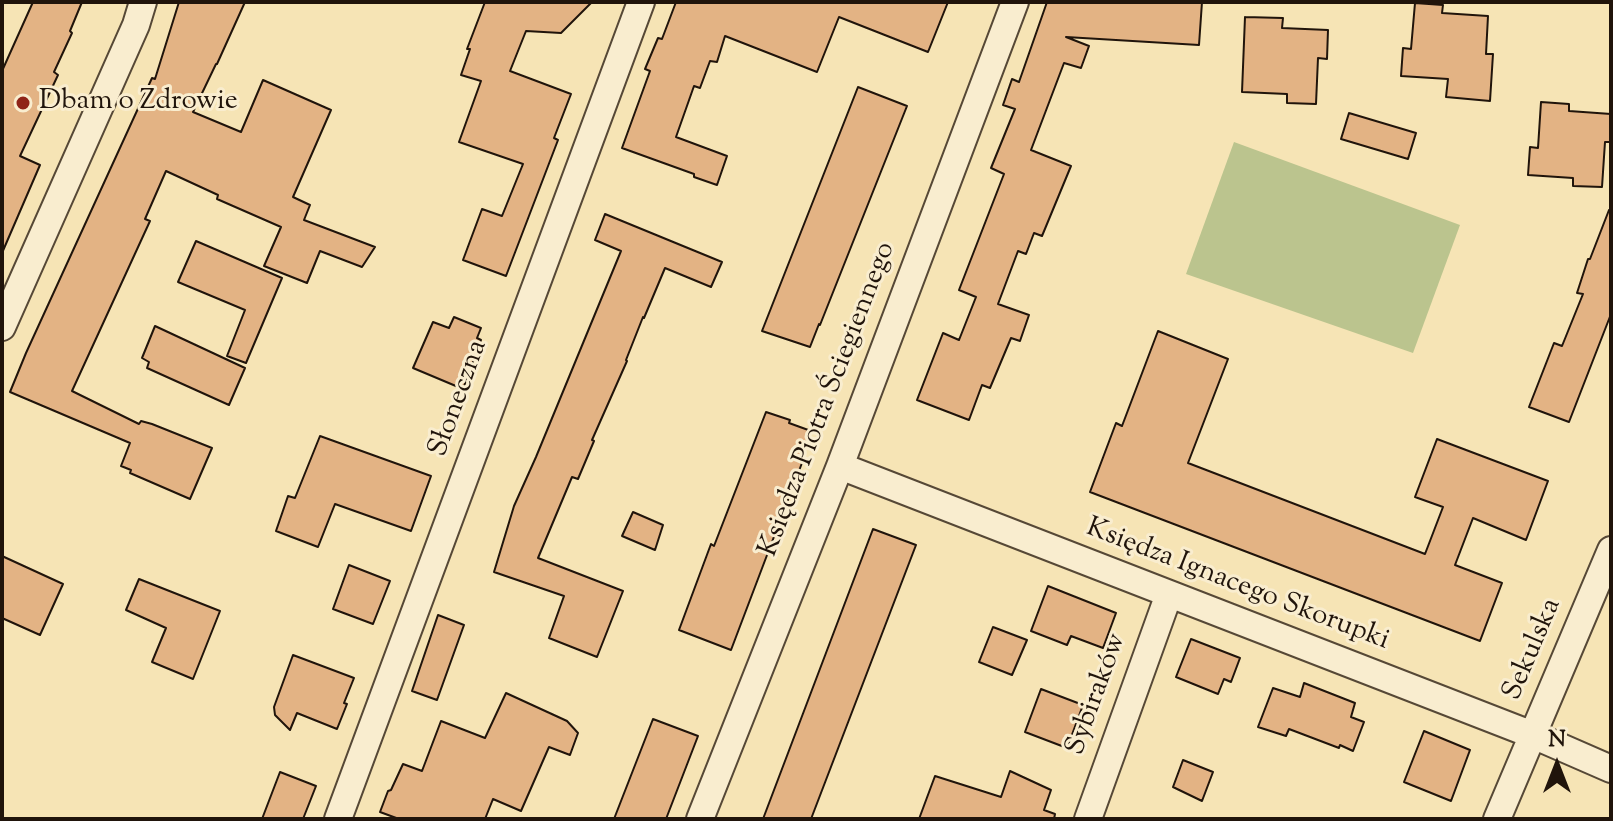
<!DOCTYPE html>
<meta charset="utf-8">
<style>
body{margin:0}
#map{position:relative;width:1613px;height:821px;overflow:hidden;background:#f6e4b5;font-family:"Sorts Mill Goudy",serif}
canvas{display:block}
.frame{position:absolute;inset:0;border:4px solid #20140b;pointer-events:none}
.north{position:absolute;left:1517px;top:725px;width:80px;height:80px;-webkit-text-stroke:6px #f9edcf;paint-order:stroke;rotate:0deg;font-size:22px;font-weight:700;line-height:32px;text-align:center;color:#20140b}
.north::after{content:'';display:block;margin:auto;width:28px;height:36px;background:#20140b;clip-path:polygon(50% 0,100% 100%,50% 72%,0 100%)}
</style>
<div id="map">
<canvas width="1613" height="821"></canvas>
<div class="frame"></div>
<div class="north">N</div>
</div>
<script>
const g = document.querySelector('canvas').getContext('2d');
g.lineJoin = 'round';
function fill(path, color) { g.fillStyle = color; g.fill(path, 'evenodd'); }
const poly = rows => new Path2D(rows.map(r => 'M' + r).join(''));
function strokePath(path, color, width, dash) { g.strokeStyle = color; g.lineWidth = width; g.lineCap = dash ? 'butt' : 'round'; g.setLineDash(dash || []); g.stroke(path); }
function label(font, color, halo, rows, align = 'center') {
  g.font = font + ' "Sorts Mill Goudy",serif'; g.lineWidth = 6; g.setLineDash([]); g.textBaseline = 'middle'; g.strokeStyle = halo; g.fillStyle = color; for (const [text, x, y, turn = 0] of rows) {
    g.save(); g.translate(x, y); g.rotate((+turn || 0) * Math.PI / 180); g.textAlign = isNaN(turn) ? turn : align; if (halo) g.strokeText(text, 0, 0); g.fillText(text, 0, 0); g.restore();
  }
}
fill(poly([
 [1234,142,1460,225,1413,353,1186,274]
]), '#bbc48e');
const building = poly([
 [33,2,82,2,70,31,72,33,54,72,58,75,20,156,40,165,2,253,2,71,33,2],
 [179,2,245,2,217,64,216,64,193,112,241,132,263,80,331,110,293,197,310,205,304,220,375,247,362,267,320,251,307,283,264,266,281,227,217,199,218,195,166,171,145,219,150,221,72,391,139,424,141,421,152,424,212,448,190,499,130,473,131,470,121,466,130,443,10,392,26,353,152,78,155,79,179,2],
 [485,2,592,2,561,33,526,31,510,71,571,94,554,138,558,140,506,276,463,260,482,209,502,216,523,164,459,142,481,81,461,75,470,49,467,49,485,2],
 [676,2,948,2,928,52,839,17,817,72,725,36,717,62,710,61,700,88,694,86,676,137,727,156,717,185,694,177,694,174,622,148,650,71,645,69,658,38,662,39,676,2],
 [1047,2,1202,2,1199,45,1066,37,1089,46,1081,68,1064,63,1031,150,1071,166,1042,236,1034,233,1026,254,1018,251,998,304,1029,315,1020,341,1011,338,990,388,982,385,969,420,917,400,943,333,959,340,976,297,959,290,1004,174,991,168,1015,109,1003,105,1012,79,1019,82,1047,2],
 [1415,3,1443,5,1442,13,1488,16,1486,54,1493,54,1490,101,1446,97,1448,79,1401,76,1403,48,1411,49,1415,3],
 [1245,17,1283,18,1282,28,1328,30,1327,59,1318,58,1316,104,1287,103,1287,94,1242,92,1245,17],
 [858,87,907,106,820,325,819,324,810,347,762,331,858,87],
 [1541,102,1569,104,1569,111,1611,114,1611,142,1605,142,1602,187,1573,186,1573,178,1528,175,1530,147,1538,148,1541,102],
 [1349,113,1416,133,1408,159,1341,139,1349,113],
 [1609,210,1611,210,1611,314,1569,422,1529,407,1554,343,1562,346,1583,294,1577,293,1588,259,1590,259,1609,210],
 [605,214,722,262,711,287,665,268,644,318,643,317,626,360,627,361,592,440,594,441,578,479,572,477,538,558,623,591,597,657,549,638,564,596,494,572,514,506,536,457,621,251,595,240,605,214],
 [196,241,282,278,246,363,227,356,245,310,178,282,196,241],
 [454,317,481,328,477,338,481,340,463,389,413,368,433,322,449,328,454,317],
 [155,326,245,368,229,405,147,368,149,362,142,358,155,326],
 [1158,331,1228,359,1188,463,1425,554,1443,507,1415,497,1437,439,1548,481,1526,540,1473,518,1455,565,1502,583,1480,641,1090,492,1116,423,1122,426,1158,331],
 [766,412,790,420,789,423,811,431,803,454,805,455,731,650,679,630,711,544,714,546,766,412],
 [320,436,431,476,411,531,335,504,318,547,276,531,288,496,295,498,320,436],
 [633,512,663,525,655,550,622,536,633,512],
 [873,529,916,545,811,819,763,819,873,529],
 [2,556,63,584,40,635,2,618,2,556],
 [349,565,390,581,373,624,333,609,349,565],
 [139,579,220,611,193,679,152,662,166,628,126,610,139,579],
 [1048,586,1116,613,1103,648,1071,636,1067,645,1031,631,1048,586],
 [438,615,464,625,437,700,412,691,438,615],
 [993,627,1027,640,1012,675,979,662,993,627],
 [1191,639,1240,658,1231,682,1224,679,1218,694,1176,677,1191,639],
 [293,655,354,678,344,703,347,704,337,729,297,713,290,730,275,715,274,707,293,655],
 [1304,683,1355,703,1351,717,1364,722,1353,751,1340,745,1339,748,1289,729,1286,736,1258,727,1273,688,1300,697,1304,683],
 [1041,689,1083,705,1067,748,1025,732,1041,689],
 [506,693,567,721,578,733,570,755,549,747,521,811,493,799,485,819,399,819,380,812,388,791,391,790,403,764,422,771,441,721,485,738,506,693],
 [653,719,698,736,666,819,614,819,653,719],
 [1424,731,1470,750,1451,801,1404,782,1424,731],
 [1183,760,1213,772,1202,801,1173,787,1183,760],
 [1010,771,1051,790,1044,810,1055,814,1054,819,919,819,935,776,1001,797,1010,771],
 [280,772,316,786,303,819,262,819,280,772]
]);
fill(building, '#e3b384');
strokePath(building, '#20140b', 2);
const minor = poly([
 [2,327,136,25,143,2],
 [840,466,1533,735,1611,769],
 [338,819,641,2],
 [700,819,840,466,1015,2],
 [1088,819,1169,594],
 [1497,819,1611,550]
]);
strokePath(minor, '#564836', 30);
strokePath(minor, '#f9edcf', 26);
for (const [x, y, r, color] of [
 [23,103,8,"#8f2418"]
]) { const dot = new Path2D(); dot.arc(x, y, r, 0, 2 * Math.PI); g.fillStyle = color; g.fill(dot); strokePath(dot, '#f9edcf', 3); }
label('28px', '#20140b', '#f9edcf', [
 ["Dbam o Zdrowie",39,103]
], 'left');
label('28px', '#20140b', '#f9edcf', [
 ["Słoneczna",460,399,-70],
 ["Księdza Piotra Ściegiennego",829,400,-69],
 ["Księdza Ignacego Skorupki",1237,586,21],
 ["Sekulska",1534,650,-67],
 ["Sybiraków",1098,695,-70]
]);
</script>
